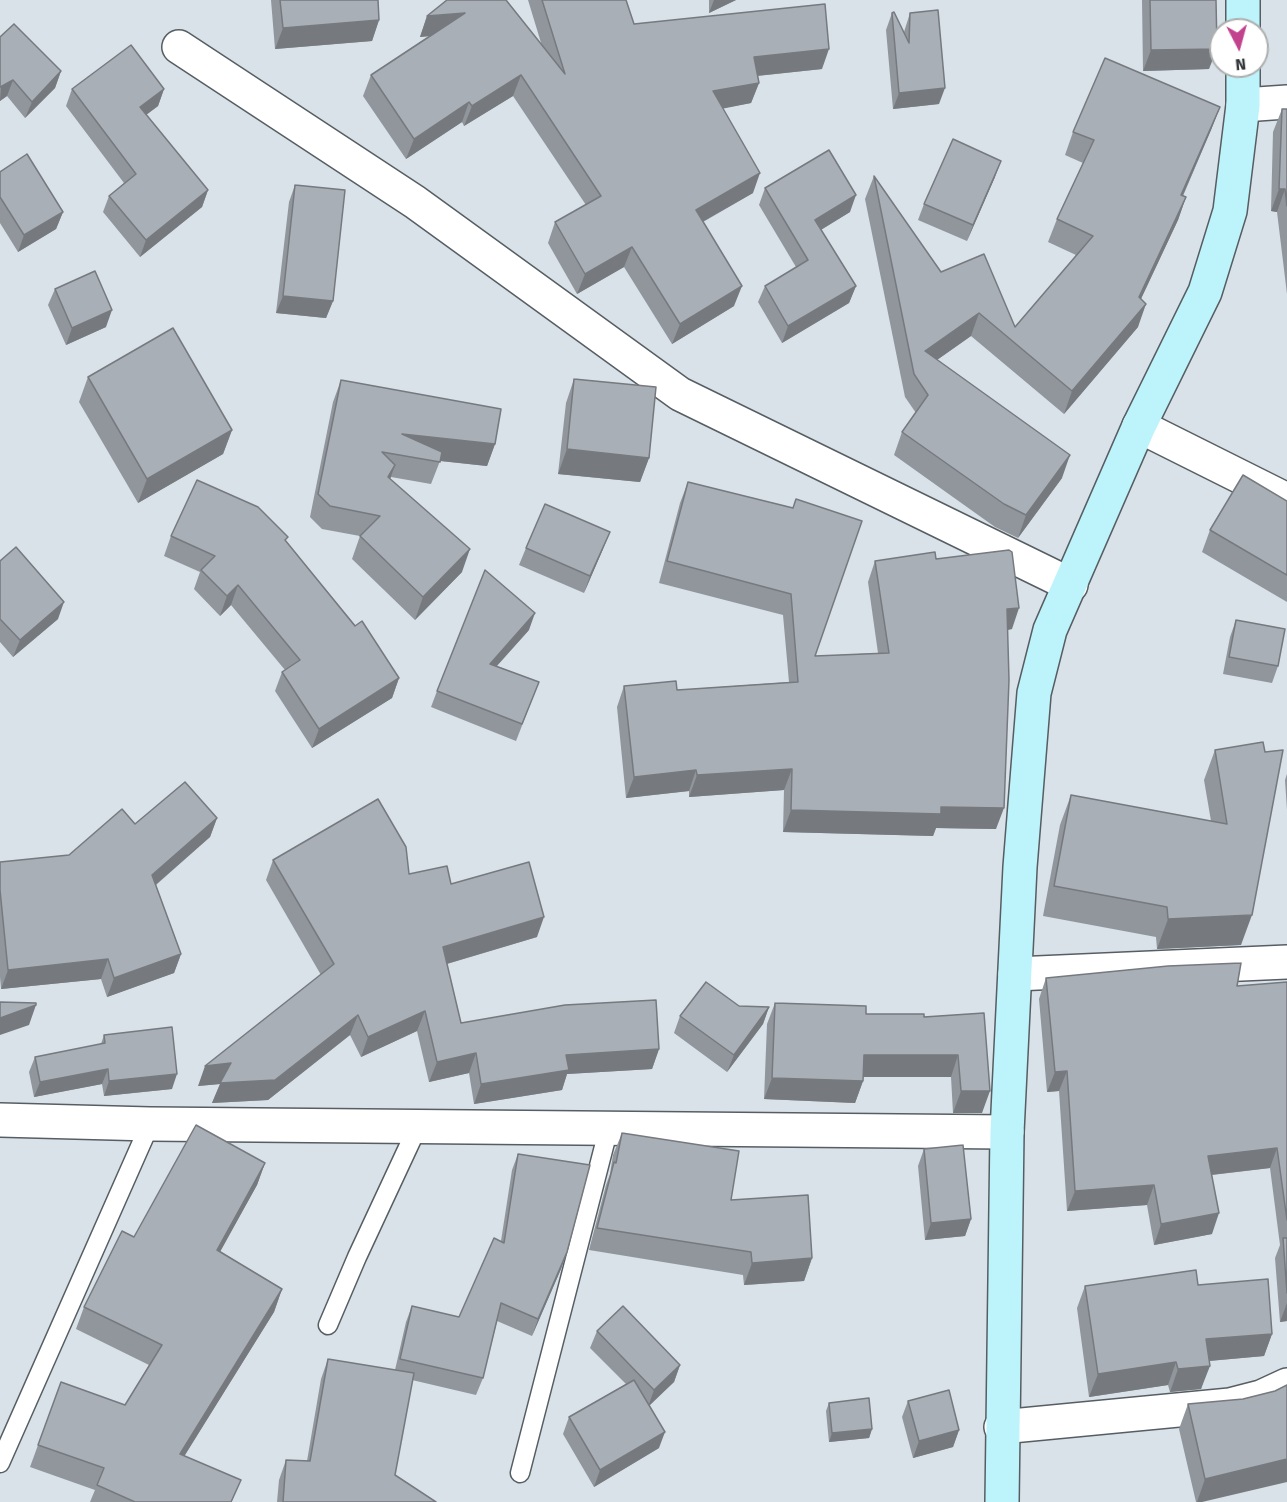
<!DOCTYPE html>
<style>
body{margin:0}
#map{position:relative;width:1287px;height:1502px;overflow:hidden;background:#d8e2e8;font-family:"Fira Sans",sans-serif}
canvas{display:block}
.north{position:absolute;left:1209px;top:18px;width:60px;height:60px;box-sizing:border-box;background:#fff;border:2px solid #adafaf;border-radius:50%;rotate:174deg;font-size:16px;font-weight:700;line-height:24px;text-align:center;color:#323638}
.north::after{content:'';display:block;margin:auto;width:21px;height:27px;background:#c2428d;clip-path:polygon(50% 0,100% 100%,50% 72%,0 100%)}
</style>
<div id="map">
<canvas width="1287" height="1502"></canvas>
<div class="north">N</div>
</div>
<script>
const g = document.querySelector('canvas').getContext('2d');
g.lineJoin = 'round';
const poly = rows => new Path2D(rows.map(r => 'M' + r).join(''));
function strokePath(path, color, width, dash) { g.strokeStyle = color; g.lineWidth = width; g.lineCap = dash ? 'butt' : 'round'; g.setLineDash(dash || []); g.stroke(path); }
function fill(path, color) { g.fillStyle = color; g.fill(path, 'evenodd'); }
const lane = poly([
 [328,1325,357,1257,418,1126],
 [0,1463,150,1124],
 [520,1473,609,1127]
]);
const street = poly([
 [179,47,415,202,680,394,1071,585],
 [1243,105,1287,102],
 [1139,426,1287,500],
 [1015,974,1287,962],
 [0,1120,150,1124,1007,1132],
 [1001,1427,1230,1405,1261,1397,1287,1385]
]);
const secondary = poly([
 [1243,0,1243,30],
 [1002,1502,1007,1132,1020,867,1034,693,1050,630,1139,426,1205,292,1230,211,1243,105,1243,66]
]);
strokePath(lane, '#565e63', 21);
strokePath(street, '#565e63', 36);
strokePath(secondary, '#565e63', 36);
strokePath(lane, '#fff', 18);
strokePath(street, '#fff', 33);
strokePath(secondary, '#bdf3fa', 33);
fill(poly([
 [271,0,378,0,379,20,372,41,275,49],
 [528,0,626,0,634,24,822,69,757,76,759,83,751,103,723,108,753,193,703,222,734,306,672,344,624,267,577,294,548,243,555,222,586,205,513,96,464,126,462,122,406,159,363,96,371,75,431,36,420,37,427,16,542,46],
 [709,0,736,0,709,13],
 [1142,0,1216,0,1209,69,1143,71],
 [892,13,904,32,910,13,939,104,893,109,886,30],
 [0,37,61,71,55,88,25,118,7,96,0,101],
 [72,89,164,89,158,106,146,115,208,190,202,207,140,257,103,212,109,196,124,183,66,106],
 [1220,107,1211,130,1183,196,1186,197,1178,220,1141,299,1138,327,1064,414,971,336,937,360,1062,478,1018,538,995,527,894,455,902,432,916,413,905,397,865,199,874,176,941,272,1015,327,1076,255,1048,242,1057,219,1083,163,1065,155,1073,132],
 [1282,109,1287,109,1287,294,1277,212,1271,211,1273,132],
 [0,172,63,212,56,229,18,252,0,223],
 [995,177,967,241,918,220,924,204],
 [295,185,333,301,326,318,276,313,289,202],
 [765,188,850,212,821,230,856,286,849,303,782,343,758,302,765,286,796,267,759,205],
 [55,289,106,327,66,345,48,305],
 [88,377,232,430,223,454,138,503,79,402],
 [574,379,649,458,640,482,558,474,566,403],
 [341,380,495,444,487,466,440,461,431,484,391,477,390,479,462,572,415,620,352,559,360,536,322,529,310,517,333,402],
 [688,482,793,508,815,656,878,653,868,582,875,561,936,559,1012,629,1008,630,996,829,936,828,933,836,783,832,784,790,689,797,689,791,626,798,617,707,624,686,677,690,789,682,783,615,659,583,680,503],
 [1287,501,1287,602,1202,552,1210,530],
 [171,536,286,541,399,678,392,698,312,748,275,691,282,672,285,670,231,605,220,616,194,589,200,572,164,556],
 [526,548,603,549,584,593,519,565],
 [0,561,58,619,13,657,0,642],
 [1236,620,1278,666,1272,683,1223,674,1230,637],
 [529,630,497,666,539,682,516,741,431,707,437,691],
 [1263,742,1241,945,1157,949,1156,937,1043,916,1060,825,1071,795,1211,821,1204,780,1215,750],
 [1287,774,1287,810,1285,780],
 [217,818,210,837,156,885,181,954,174,973,107,997,101,979,1,989,0,977,0,862,69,855,135,824],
 [273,860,409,874,451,884,537,937,447,964,461,1023,659,1049,652,1069,567,1074,562,1090,474,1104,469,1073,429,1082,417,1031,361,1057,350,1035,268,1100,212,1103,220,1084,198,1086,321,975,266,880],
 [1046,978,1237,986,1287,982,1287,1321,1280,1322,1275,1258,1280,1245,1270,1168,1212,1175,1212,1234,1154,1245,1147,1205,1067,1211,1059,1091,1047,1092,1039,999],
 [775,1003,866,1014,924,1017,984,1013,982,1113,953,1113,951,1077,863,1077,863,1081,855,1103,764,1099,767,1024],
 [769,1007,763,1024,727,1072,674,1033,680,1016],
 [104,1035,172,1089,104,1096,102,1084,34,1097,29,1072,35,1057,101,1044],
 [622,1133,731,1200,812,1258,804,1281,744,1285,743,1275,589,1250,606,1185,610,1174,613,1155],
 [924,1149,971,1219,965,1236,925,1240,918,1166],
 [518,1154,567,1252,561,1269,532,1336,497,1321,483,1378,476,1395,412,1380,395,1475,436,1502,277,1502,279,1480,286,1460,307,1461,321,1379,328,1359,395,1370,406,1322,412,1306,459,1317,501,1241,512,1170],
 [265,1163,257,1185,220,1251,282,1289,274,1312,184,1456,232,1502,90,1502,95,1490,30,1467,61,1382,125,1405,149,1365,76,1329,84,1307,134,1237],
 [1198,1285,1272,1334,1264,1356,1209,1361,1201,1389,1170,1392,1168,1385,1089,1397,1077,1308,1085,1286],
 [597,1331,680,1365,674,1382,649,1405,659,1448,594,1487,563,1434,569,1417,626,1384,590,1348],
 [1275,1391,1202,1502,1196,1502,1179,1429,1188,1404,1243,1399],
 [908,1401,959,1430,953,1447,913,1458,902,1417],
 [829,1403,872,1429,869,1438,829,1442,826,1411]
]), '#91969d');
fill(poly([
 [714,0,736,0,709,13],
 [465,13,458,33,420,37,427,16],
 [379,20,372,41,275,49,283,28],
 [829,49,822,69,746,77,754,57],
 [1217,49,1209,69,1143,71,1151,50],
 [61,71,55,88,25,118,32,102],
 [521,75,513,96,464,126,472,106],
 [13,80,7,96,0,101,1,87],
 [759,83,751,103,706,112,713,91],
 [945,88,939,104,893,109,899,93],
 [164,89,158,106,134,124,140,107],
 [469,102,462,122,406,159,414,139],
 [1220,107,1211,130,1173,218,1181,195],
 [1001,161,995,177,967,241,973,225],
 [760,173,753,193,688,230,696,210],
 [1279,189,1285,189,1277,212,1271,211],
 [208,190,202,207,140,257,146,240],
 [856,195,850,212,809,237,815,220],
 [1186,197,1178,220,1131,320,1139,297],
 [63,212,56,229,18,252,24,235],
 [632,247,624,267,577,294,585,274],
 [742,286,734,306,672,344,680,324],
 [856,286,849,303,782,343,788,326],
 [283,296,333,301,326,318,276,313],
 [1146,304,1138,327,1064,414,1072,391],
 [112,310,106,327,66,345,72,328],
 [979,313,971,336,917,374,925,351],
 [232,430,223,454,138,503,147,479],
 [402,434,495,444,487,466,432,460],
 [567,449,649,458,640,482,558,474],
 [1070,455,1062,478,1018,538,1026,515],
 [395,465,387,488,388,477],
 [610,532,603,549,584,593,590,576],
 [470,549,462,572,415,620,423,597],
 [238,585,231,605,220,616,227,596],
 [64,602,58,619,13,657,20,640],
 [1019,608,1012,629,999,631,1007,609],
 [535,613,529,630,484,680,490,664],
 [399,678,392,698,312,748,319,729],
 [792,769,784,790,689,797,697,775],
 [696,770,689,791,626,798,634,777],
 [941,807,1004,808,996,829,936,828,933,836,783,832,791,810],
 [217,818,210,837,145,894,152,875],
 [1252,915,1241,945,1157,949,1168,919],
 [544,917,537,937,436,967,443,947],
 [181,954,174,973,107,997,114,978],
 [108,959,101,979,1,989,8,970],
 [36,1005,29,1025,0,1035,0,1018],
 [769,1007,763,1024,727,1072,734,1055],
 [425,1011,417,1031,361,1057,368,1037],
 [358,1015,350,1035,268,1100,212,1103,220,1084,198,1086,205,1066],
 [659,1049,652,1069,567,1074,562,1090,474,1104,481,1084,566,1055],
 [476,1053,469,1073,429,1082,437,1062],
 [864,1055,958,1055,951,1077,856,1077],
 [108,1069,102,1084,34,1097,40,1082],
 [1067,1071,1059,1091,1047,1092,1055,1072],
 [177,1074,172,1089,104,1096,109,1081],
 [772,1078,863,1081,855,1103,764,1099],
 [961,1091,990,1091,982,1113,953,1113],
 [1277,1148,1270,1168,1201,1176,1208,1156],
 [265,1163,257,1185,209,1272,217,1250],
 [1154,1185,1147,1205,1067,1211,1075,1191],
 [1219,1213,1212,1234,1154,1245,1161,1224],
 [971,1219,965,1236,925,1240,931,1223],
 [567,1252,561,1269,532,1336,538,1319],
 [812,1258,804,1281,744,1285,752,1263],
 [282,1289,274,1312,172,1476,180,1454],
 [1287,1303,1287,1321,1280,1322],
 [1272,1334,1264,1356,1197,1362,1206,1339],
 [1176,1362,1168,1385,1089,1397,1098,1374],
 [680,1365,674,1382,648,1407,654,1390],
 [1210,1366,1201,1389,1170,1392,1178,1369],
 [872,1429,869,1438,829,1442,832,1433],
 [959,1430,953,1447,913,1458,919,1441],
 [665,1432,659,1448,594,1487,600,1470],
 [1287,1459,1287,1482,1202,1502,1197,1502,1205,1479]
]), '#767a7f');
const building = poly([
 [280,0,378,0,379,20,283,28,280,0],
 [447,0,506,0,565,74,542,0,626,0,634,24,825,4,829,49,754,57,759,83,713,91,760,173,696,210,742,286,680,324,632,247,585,274,555,222,601,196,521,75,472,106,469,102,414,139,371,75,465,13,427,16,447,0],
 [1150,0,1216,0,1217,49,1151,50,1150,0],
 [938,10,945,88,899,93,892,13,894,12,909,43,910,13,938,10],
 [14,24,61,71,32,102,13,80,0,87,0,37,14,24],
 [131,45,164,89,140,107,208,190,146,240,109,196,136,174,72,89,131,45],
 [1105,58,1220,107,1181,195,1186,197,1139,297,1146,304,1072,391,979,313,925,351,1070,455,1026,515,1004,504,902,432,928,395,914,374,874,176,941,272,984,254,1015,327,1093,236,1057,219,1094,140,1073,132,1105,58],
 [1282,109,1287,109,1287,206,1285,189,1279,189,1282,109],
 [953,139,1001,161,973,225,924,204,953,139],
 [829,150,856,195,815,220,856,286,788,326,765,286,808,260,765,188,829,150],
 [27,154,63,212,24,235,0,197,0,172,27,154],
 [295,185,345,190,333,301,283,296,295,185],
 [95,271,112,310,72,328,55,289,95,271],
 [173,328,232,430,147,479,88,377,173,328],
 [574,379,656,387,649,458,567,449,574,379],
 [341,380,501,409,495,444,402,434,442,452,440,462,382,452,395,465,388,477,470,549,423,597,360,536,380,516,330,506,318,494,341,380],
 [1243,475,1287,501,1287,575,1210,530,1243,475],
 [197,480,258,507,288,537,285,540,355,626,362,621,399,678,319,729,282,672,300,660,238,585,227,596,201,570,215,556,171,536,197,480],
 [688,482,793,508,796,499,862,521,815,656,889,653,875,561,935,552,936,559,1009,550,1012,552,1019,608,1007,609,1009,680,1004,808,941,807,941,814,791,810,792,769,697,775,696,770,634,777,624,686,676,681,677,690,798,682,791,594,667,561,688,482],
 [545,504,610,532,590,576,526,548,545,504],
 [16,547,64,602,20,640,0,619,0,561,16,547],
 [485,570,535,613,490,664,539,682,522,724,437,691,485,570],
 [1236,620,1285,629,1278,666,1229,657,1236,620],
 [1263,742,1265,752,1283,750,1252,915,1168,919,1167,907,1054,886,1071,795,1227,824,1215,750,1263,742],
 [185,782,217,818,152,875,181,954,114,978,108,959,8,970,0,890,0,862,69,855,122,809,135,824,185,782],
 [378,799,406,847,409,874,447,866,451,884,529,862,544,917,443,947,461,1023,565,1005,656,1000,659,1049,566,1055,569,1070,481,1084,476,1053,437,1062,425,1011,368,1037,358,1015,275,1080,220,1083,231,1063,205,1066,334,964,273,860,378,799],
 [1241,963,1237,986,1287,982,1287,1220,1277,1148,1208,1156,1219,1213,1161,1224,1154,1185,1075,1191,1067,1071,1055,1072,1046,978,1168,966,1241,963],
 [706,982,739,1006,769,1007,734,1055,680,1016,706,982],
 [0,1002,36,1003,36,1005,0,1018,0,1002],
 [775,1003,866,1006,866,1014,924,1014,924,1017,984,1013,990,1091,961,1091,958,1055,864,1055,863,1081,772,1078,775,1003],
 [172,1027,177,1074,109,1081,108,1069,40,1082,35,1057,105,1043,104,1035,172,1027],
 [196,1125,265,1163,217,1250,282,1289,180,1454,241,1480,231,1502,135,1502,97,1485,104,1468,38,1445,61,1382,125,1405,162,1345,84,1307,122,1231,134,1237,196,1125],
 [622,1133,739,1151,731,1200,808,1195,812,1258,752,1263,751,1252,597,1228,614,1162,616,1163,622,1133],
 [963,1145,971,1219,931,1223,924,1149,963,1145],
 [518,1154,590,1165,567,1252,538,1319,501,1303,483,1378,400,1359,412,1306,459,1317,494,1238,504,1243,518,1154],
 [1283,1238,1287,1238,1287,1293,1283,1238],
 [1196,1270,1198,1285,1268,1279,1272,1334,1206,1339,1210,1366,1178,1369,1176,1362,1098,1374,1085,1286,1196,1270],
 [623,1306,680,1365,654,1390,597,1331,623,1306],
 [328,1359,414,1373,395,1475,436,1502,283,1502,286,1460,310,1461,328,1359],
 [634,1380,665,1432,600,1470,569,1417,634,1380],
 [1287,1385,1287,1459,1205,1479,1188,1404,1243,1399,1275,1391,1287,1385],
 [949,1390,959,1430,919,1441,908,1401,949,1390],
 [869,1398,872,1429,832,1433,829,1403,869,1398]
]);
fill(building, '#a9afb6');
strokePath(building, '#767a7f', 1.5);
</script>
